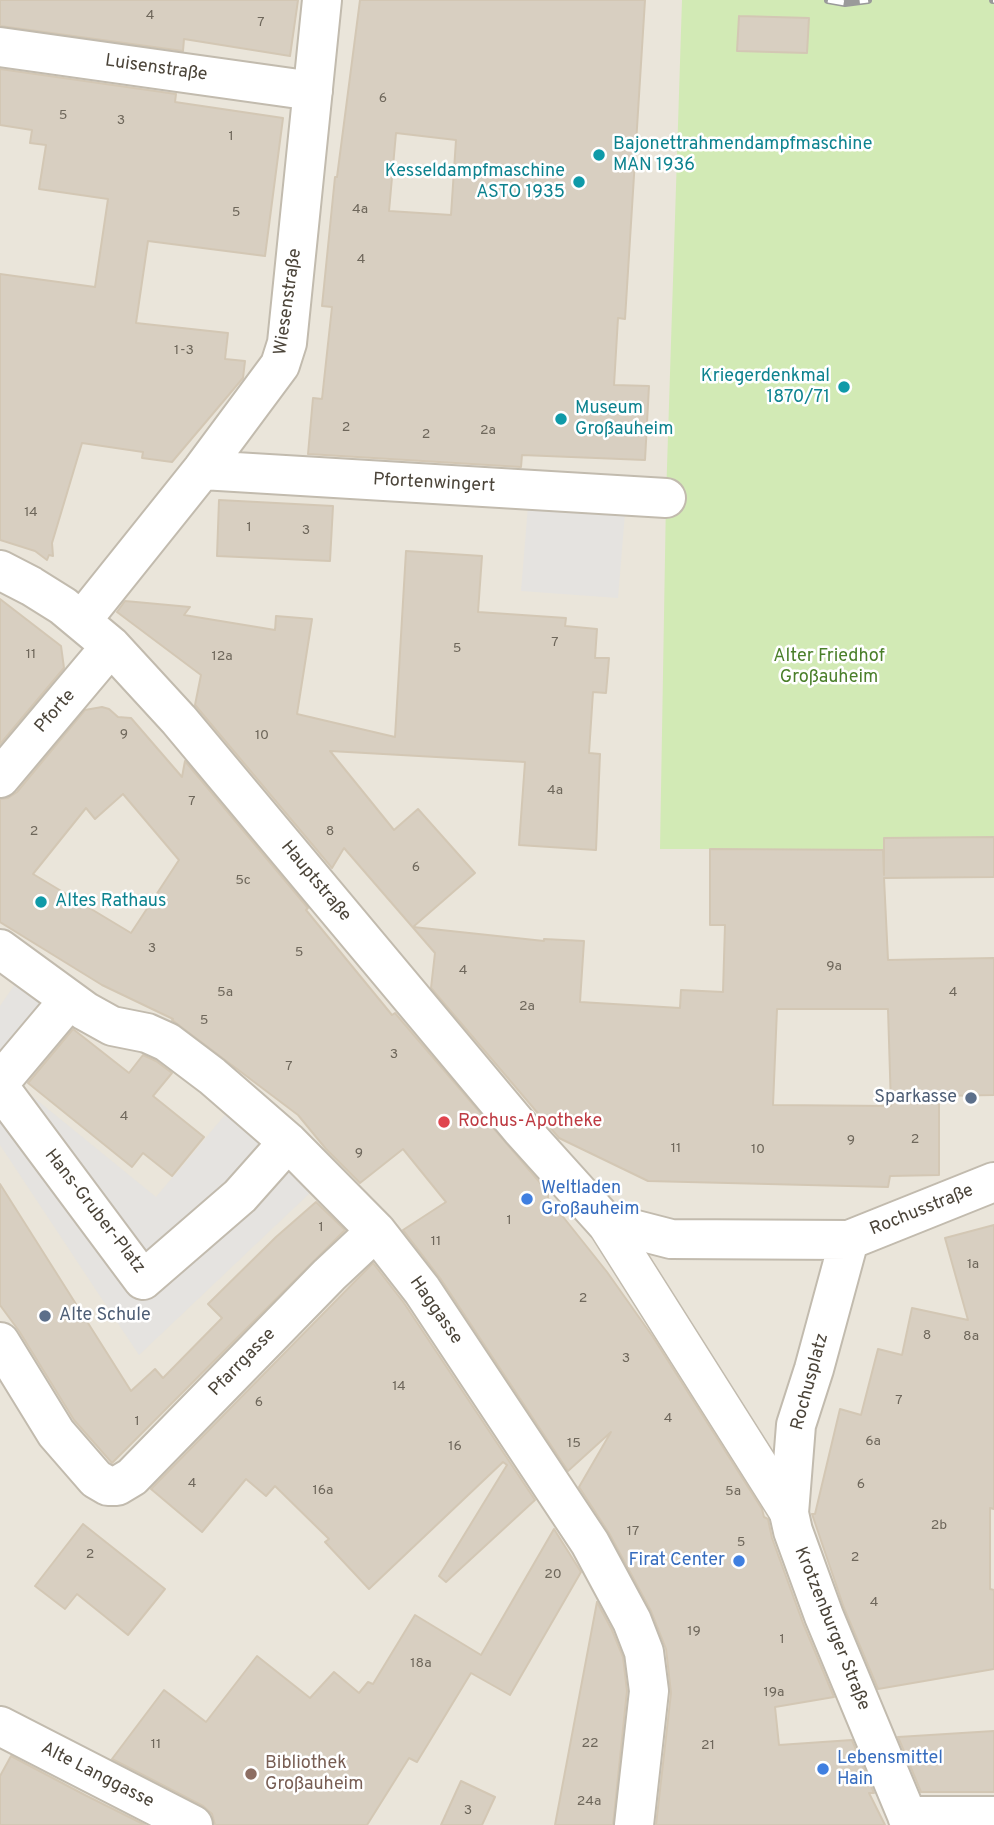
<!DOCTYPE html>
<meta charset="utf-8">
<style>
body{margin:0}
canvas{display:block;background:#f6f3ec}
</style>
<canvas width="994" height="1825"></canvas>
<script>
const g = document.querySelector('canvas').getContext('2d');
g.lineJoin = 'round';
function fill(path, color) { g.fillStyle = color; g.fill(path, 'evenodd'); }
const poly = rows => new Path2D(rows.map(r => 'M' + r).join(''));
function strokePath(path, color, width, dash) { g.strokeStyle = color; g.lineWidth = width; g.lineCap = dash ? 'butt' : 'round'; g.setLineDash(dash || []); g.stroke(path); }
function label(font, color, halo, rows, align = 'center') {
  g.font = font + ' Overpass,sans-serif'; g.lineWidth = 5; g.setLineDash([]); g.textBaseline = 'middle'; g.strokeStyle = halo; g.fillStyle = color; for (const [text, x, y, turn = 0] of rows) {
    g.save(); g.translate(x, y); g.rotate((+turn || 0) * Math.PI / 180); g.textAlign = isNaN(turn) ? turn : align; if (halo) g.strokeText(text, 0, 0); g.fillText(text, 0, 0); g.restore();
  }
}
fill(poly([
 [0,0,994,0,994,1825,0,1825]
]), '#eae5da');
fill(poly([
 [682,0,994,0,994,837,884,838,884,849,660,849,666,498]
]), '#d2eab5');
fill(poly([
 [528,506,625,513,618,598,521,591],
 [20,977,46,1000,0,1065,0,1006],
 [0,1070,156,1197,230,1109,313,1190,139,1355,0,1145]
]), '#e5e3e0');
const building = poly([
 [0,0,298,0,290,56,184,39,183,51,0,26,0,0],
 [360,0,645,0,625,319,618,318,614,385,649,386,645,460,522,455,521,467,308,454,313,398,322,399,332,307,322,306,335,177,337,177,360,0],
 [396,133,456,140,451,215,389,211,396,133],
 [739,16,809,18,807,53,737,51,739,16],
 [0,69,176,94,175,102,283,118,265,256,148,241,136,323,228,333,225,359,245,361,243,378,172,462,142,458,143,452,82,443,52,543,53,556,49,555,47,560,35,551,0,540,0,274,95,287,108,199,39,189,46,145,30,143,32,130,0,125,0,69],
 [219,500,333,506,330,561,217,556,219,500],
 [406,551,482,556,478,612,566,618,565,626,597,629,595,658,609,658,606,693,593,692,589,753,600,754,596,850,519,845,525,762,330,751,394,830,418,809,475,873,413,927,544,941,544,939,584,941,580,1002,680,1008,681,990,723,992,725,925,710,925,710,849,883,850,884,875,884,838,994,837,994,877,884,878,888,960,994,958,994,1095,939,1096,939,1175,890,1176,888,1187,648,1181,559,1138,431,988,435,953,344,848,332,868,195,705,201,675,117,612,125,601,190,607,184,615,275,630,276,616,312,619,297,714,395,737,406,551],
 [777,1009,888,1009,891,1106,773,1105,777,1009],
 [0,599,61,646,64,668,0,744,0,599],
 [102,707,109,709,118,717,131,718,182,777,185,761,308,908,306,910,392,1015,395,1013,548,1192,548,1198,607,1272,653,1337,762,1509,764,1517,768,1519,772,1538,803,1623,834,1697,775,1707,779,1745,852,1740,874,1793,869,1793,885,1825,656,1825,671,1693,666,1649,651,1611,609,1533,579,1487,611,1432,568,1471,440,1278,403,1230,446,1202,403,1149,360,1183,326,1149,298,1115,172,1020,173,1019,102,985,0,922,0,799,8,798,17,792,85,710,102,707],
 [123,794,179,860,131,933,33,874,86,808,95,819,123,794],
 [73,1029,129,1073,143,1055,156,1061,172,1073,153,1096,204,1137,172,1176,143,1153,132,1167,28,1083,73,1029],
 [0,1184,131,1391,155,1369,163,1378,222,1318,208,1304,276,1237,316,1202,345,1230,112,1463,74,1420,19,1331,0,1305,0,1184],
 [994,1225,994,1509,990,1508,990,1589,994,1590,994,1669,878,1689,844,1608,812,1514,815,1514,840,1409,861,1415,878,1349,902,1355,912,1308,968,1320,945,1238,994,1225],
 [373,1263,404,1303,535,1500,446,1582,439,1576,507,1465,503,1462,369,1589,325,1542,329,1539,275,1486,266,1496,246,1479,202,1532,151,1489,373,1263],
 [83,1524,165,1589,128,1635,77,1594,65,1609,35,1586,83,1524],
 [554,1529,581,1572,510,1695,471,1673,417,1762,409,1758,367,1825,215,1825,212,1814,203,1806,112,1759,164,1690,206,1722,257,1656,310,1698,334,1672,359,1693,368,1682,373,1684,415,1615,481,1655,554,1529],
 [597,1602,612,1630,623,1657,627,1691,613,1825,555,1825,597,1602],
 [994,1731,994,1792,921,1792,898,1737,994,1731],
 [11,1756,85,1795,145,1825,0,1825,0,1776,11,1756],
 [461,1781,495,1797,482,1825,441,1825,461,1781]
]);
fill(building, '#d8cfc1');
strokePath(building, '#d3c7b4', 2);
const pedestrian = poly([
 [605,1222,789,1513]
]);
const minor = poly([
 [0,47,313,91],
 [202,470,666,498],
 [0,570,31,586,63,606,111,646,179,720,522,1130,605,1222,671,1239,849,1240,994,1182],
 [82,620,202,470,280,365,287,343,322,0],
 [0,778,111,646],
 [0,949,85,1011,112,1026,147,1033,167,1042,212,1076,288,1142,376,1231,422,1290,590,1543,632,1621,644,1652,649,1691,634,1825],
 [0,1082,69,1000],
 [0,1088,143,1280,240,1196,288,1142],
 [849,1240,814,1369,796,1425,789,1513,793,1531,824,1616,911,1825],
 [0,1342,56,1433,96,1479,108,1486,117,1486,132,1477,329,1275,376,1231],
 [0,1726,193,1825],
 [907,1816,994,1816]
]);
strokePath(pedestrian, '#c2bbae', 40);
strokePath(minor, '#c2bbae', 42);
strokePath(pedestrian, '#fff', 37);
strokePath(minor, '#fff', 38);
const rail = poly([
 [828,0,845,3,868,0],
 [993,0,994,0]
]);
strokePath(rail, '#9a9a9a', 8);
strokePath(rail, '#fff', 5, [16]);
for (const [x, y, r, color] of [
 [599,155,7,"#0f9aa8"],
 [579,182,7,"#0f9aa8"],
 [844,387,7,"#0f9aa8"],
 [561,419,7,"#0f9aa8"],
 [41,902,7,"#0f9aa8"],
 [971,1098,7,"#5c6f8a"],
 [444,1122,7,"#e0444e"],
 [527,1199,7,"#3f7fe0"],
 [45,1316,7,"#5c6f8a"],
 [739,1561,7,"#3f7fe0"],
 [823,1769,7,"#3f7fe0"],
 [251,1774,7,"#8d6e63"]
]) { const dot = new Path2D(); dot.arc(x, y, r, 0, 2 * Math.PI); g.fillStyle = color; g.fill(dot); strokePath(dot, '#fff', 2.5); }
label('14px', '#6e675b', null, [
 ["4",150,16],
 ["7",261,23],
 ["6",383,99],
 ["5",63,116],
 ["3",121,121],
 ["1",231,137],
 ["4a",360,210],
 ["5",236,213],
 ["4",361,260],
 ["1-3",184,351],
 ["2",346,428],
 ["2a",488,431],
 ["2",426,435],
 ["14",31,513],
 ["1",249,528],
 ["3",306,531],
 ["7",555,643],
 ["5",457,649],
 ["11",31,655],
 ["12a",222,657],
 ["9",124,735],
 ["10",262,736],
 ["4a",555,791],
 ["7",192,802],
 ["2",34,832],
 ["8",330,832],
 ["6",416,868],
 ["5c",243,881],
 ["3",152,949],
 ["5",299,953],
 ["9a",834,967],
 ["4",463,971],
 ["5a",225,993],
 ["4",953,993],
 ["2a",527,1007],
 ["5",204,1021],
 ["3",394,1055],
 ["7",289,1067],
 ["4",124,1117],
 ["2",915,1140],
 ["9",851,1141],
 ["11",676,1149],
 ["10",758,1150],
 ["9",359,1154],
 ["1",509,1221],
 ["1",321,1228],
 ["11",436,1242],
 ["1a",973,1265],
 ["2",583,1299],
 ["8",927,1336],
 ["8a",971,1337],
 ["3",626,1359],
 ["14",399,1387],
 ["7",899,1401],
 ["6",259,1403],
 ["4",668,1419],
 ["1",137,1422],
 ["6a",873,1442],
 ["15",574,1444],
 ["16",455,1447],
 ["4",192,1484],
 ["6",861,1485],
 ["16a",323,1491],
 ["5a",733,1492],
 ["2b",939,1526],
 ["17",633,1532],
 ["5",741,1543],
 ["2",90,1555],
 ["2",855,1558],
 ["20",553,1575],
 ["4",874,1603],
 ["19",694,1632],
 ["1",782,1640],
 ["18a",421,1664],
 ["19a",774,1693],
 ["22",590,1744],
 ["11",156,1745],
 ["21",708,1746],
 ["24a",589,1802],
 ["3",468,1811]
]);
label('18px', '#4b4439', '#fff', [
 ["Luisenstraße",156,69,8],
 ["Wiesenstraße",289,302,-82],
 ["Pfortenwingert",434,484,3],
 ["Pforte",56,712,-49],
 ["Hauptstraße",315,882,50],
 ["Rochusstraße",922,1211,-22],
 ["Hans-Gruber-Platz",94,1212,52],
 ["Haggasse",435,1311,55],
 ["Pfarrgasse",243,1363,-46],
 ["Rochusplatz",811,1382,-75],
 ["Krotzenburger Straße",831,1629,68],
 ["Alte Langgasse",97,1776,27]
]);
label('18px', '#0d838f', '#fff', [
 ["Bajonettrahmendampfmaschine",613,145],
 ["MAN 1936",613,166],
 ["Kesseldampfmaschine",565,172,"right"],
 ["ASTO 1935",565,193,"right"],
 ["Kriegerdenkmal",830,377,"right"],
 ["1870/71",830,398,"right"],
 ["Museum",575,409],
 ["Großauheim",575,430],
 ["Altes Rathaus",55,902]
], 'left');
label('18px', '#4a7f2a', '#fff', [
 ["Alter Friedhof",829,657],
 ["Großauheim",829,678]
]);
label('18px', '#4e5e75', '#fff', [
 ["Sparkasse",957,1098],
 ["Alte Schule",59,1316,"left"]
], 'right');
label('18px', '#be3a42', '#fff', [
 ["Rochus-Apotheke",458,1122]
], 'left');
label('18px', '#366cbe', '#fff', [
 ["Weltladen",541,1189],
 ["Großauheim",541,1210],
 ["Firat Center",725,1561,"right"],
 ["Lebensmittel",837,1759],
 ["Hain",837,1780]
], 'left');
label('18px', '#785e54', '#fff', [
 ["Bibliothek",265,1764],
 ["Großauheim",265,1785]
], 'left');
</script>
